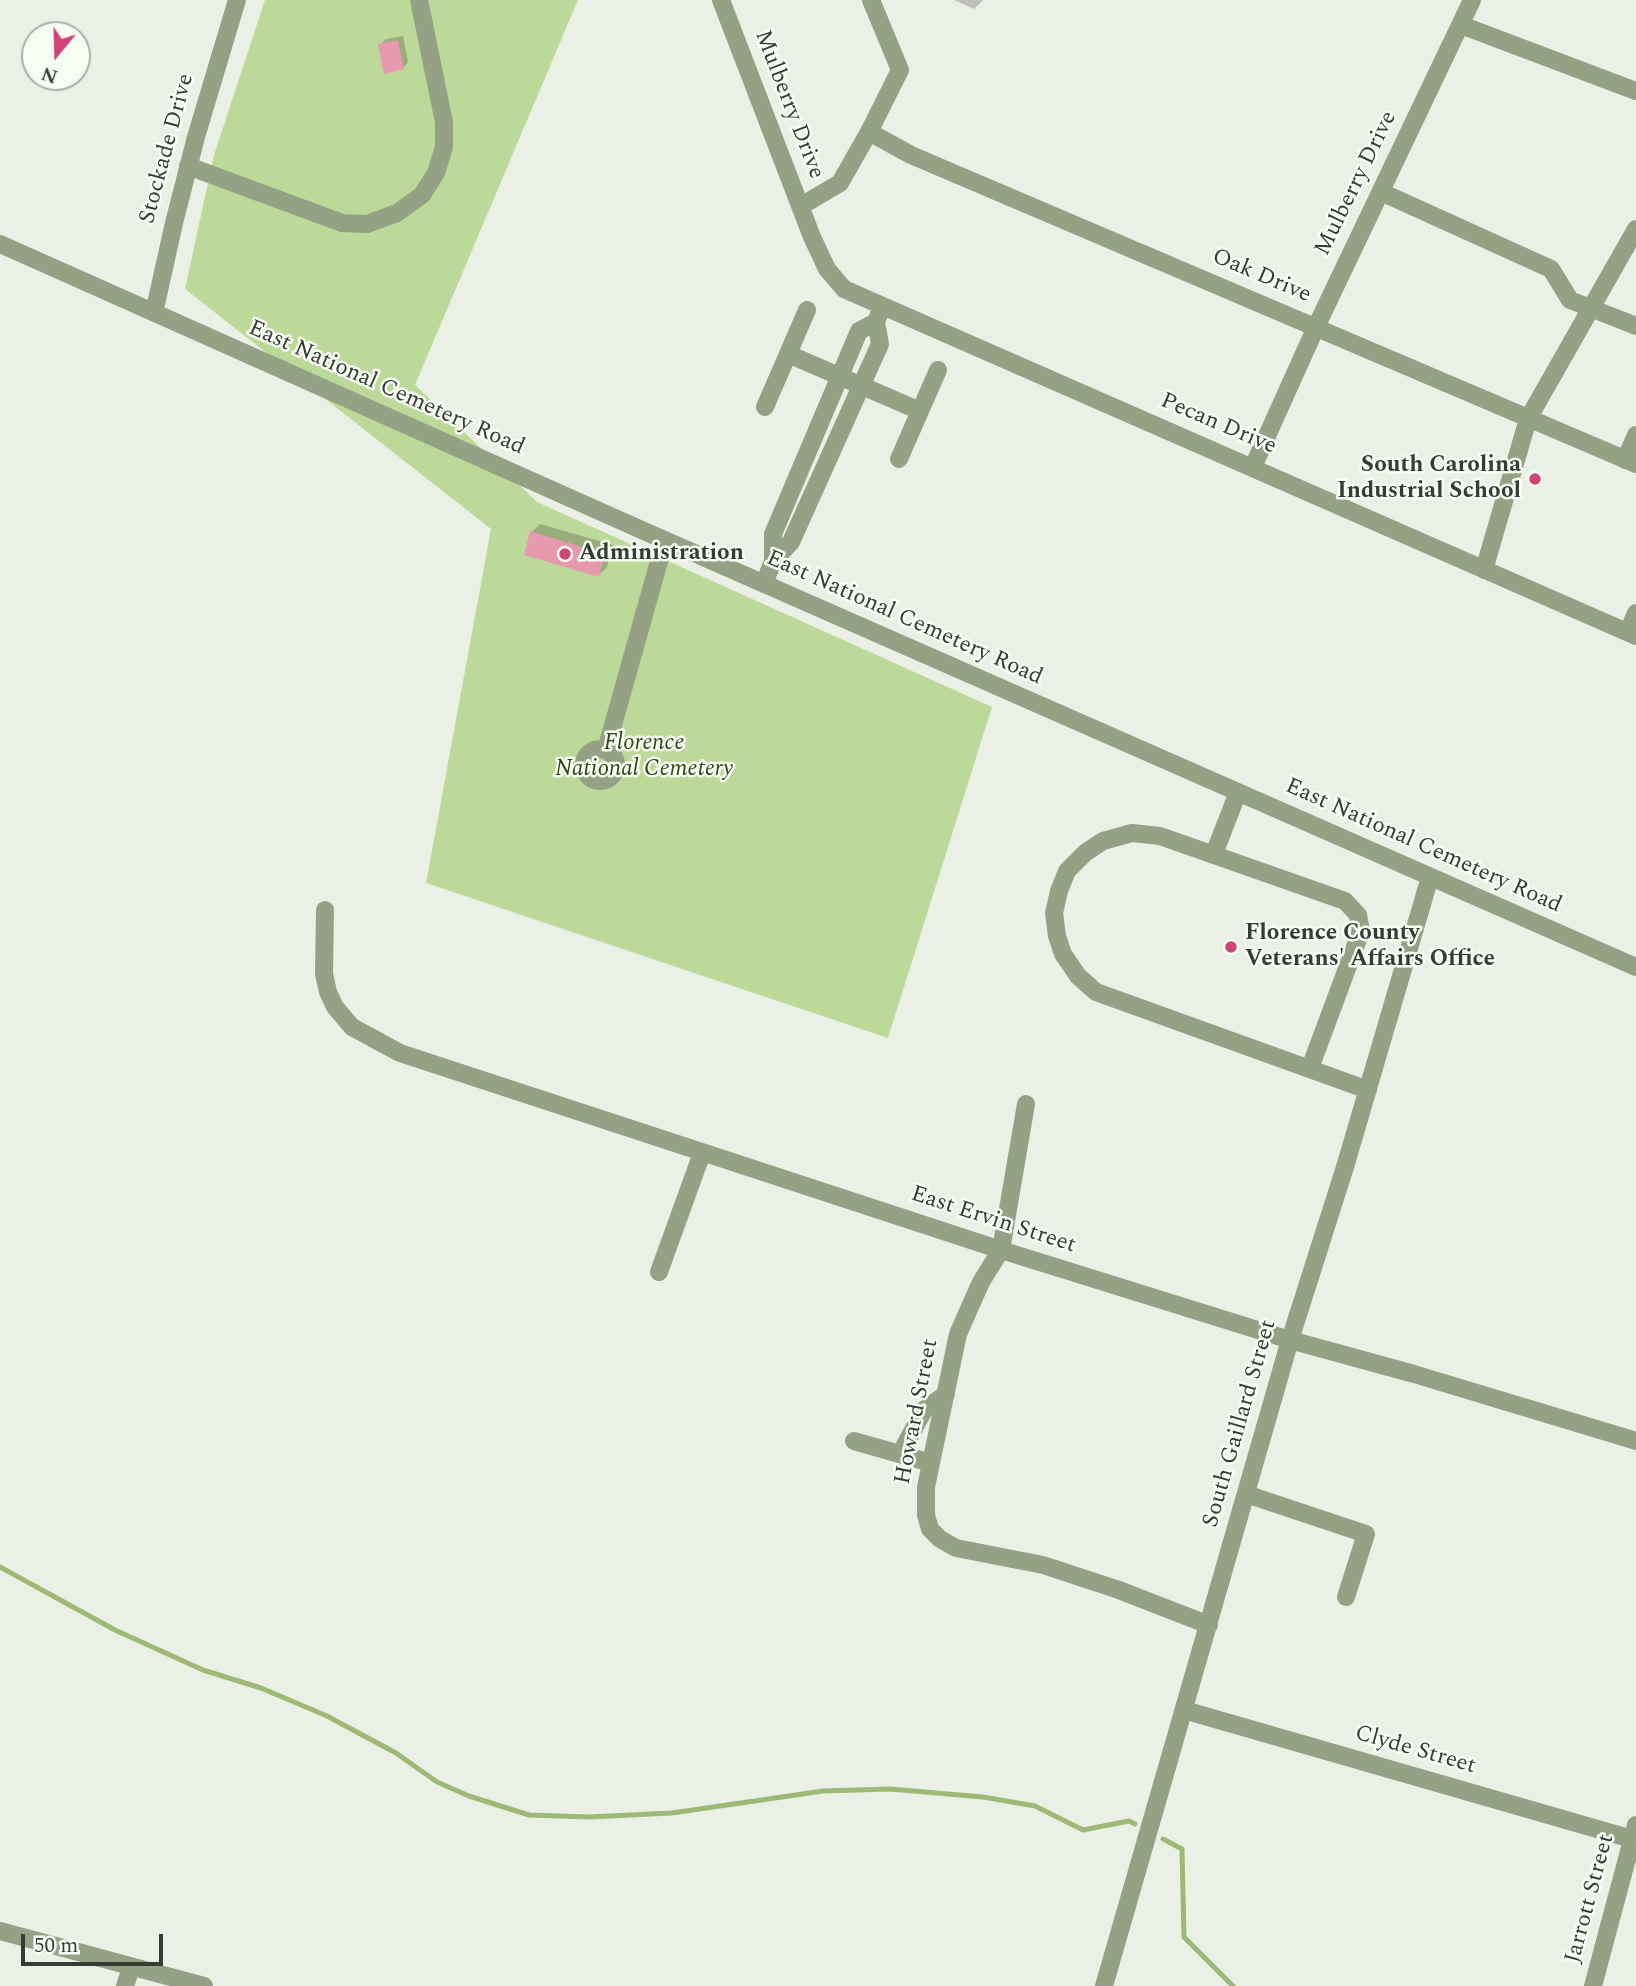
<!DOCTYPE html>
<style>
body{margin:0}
#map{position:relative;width:1636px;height:1986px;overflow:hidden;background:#ebf0e6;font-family:Spectral,serif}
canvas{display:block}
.north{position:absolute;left:21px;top:21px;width:70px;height:70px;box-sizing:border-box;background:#f8fdf3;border:2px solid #abafa7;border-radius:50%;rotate:199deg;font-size:19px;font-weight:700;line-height:28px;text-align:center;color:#383a36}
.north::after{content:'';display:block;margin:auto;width:24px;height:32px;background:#cf4478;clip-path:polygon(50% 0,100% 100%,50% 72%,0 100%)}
.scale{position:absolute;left:21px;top:1934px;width:142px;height:32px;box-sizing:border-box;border:4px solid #383a36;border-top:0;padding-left:9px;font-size:21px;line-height:24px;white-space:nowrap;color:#383a36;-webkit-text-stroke:5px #f8fdf3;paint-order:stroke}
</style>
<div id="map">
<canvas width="1636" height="1986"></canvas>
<div class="north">N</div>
<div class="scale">50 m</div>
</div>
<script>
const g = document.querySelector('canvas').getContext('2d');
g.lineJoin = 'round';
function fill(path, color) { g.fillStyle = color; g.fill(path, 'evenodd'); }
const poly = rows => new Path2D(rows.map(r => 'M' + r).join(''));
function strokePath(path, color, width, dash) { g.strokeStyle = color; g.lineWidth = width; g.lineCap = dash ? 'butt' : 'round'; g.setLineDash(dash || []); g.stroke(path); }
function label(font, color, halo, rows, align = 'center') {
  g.font = font + ' Spectral,serif'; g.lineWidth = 5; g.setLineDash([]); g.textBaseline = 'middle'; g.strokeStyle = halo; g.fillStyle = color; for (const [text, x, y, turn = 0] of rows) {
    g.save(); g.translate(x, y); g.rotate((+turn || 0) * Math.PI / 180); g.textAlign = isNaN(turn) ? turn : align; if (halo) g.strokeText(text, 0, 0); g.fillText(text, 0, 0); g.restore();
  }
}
fill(poly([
 [265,0,578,0,415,385,537,502,992,707,888,1038,426,883,491,529,185,289,214,155]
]), '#bdd99a');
fill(poly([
 [954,0,983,0,974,9],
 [403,36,408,62,403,68,380,45,386,39],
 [540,524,613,545,607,567,599,575,532,532]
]), '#0003');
strokePath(poly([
 [0,1567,115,1630,203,1670,261,1688,327,1716,396,1753,437,1782,469,1796,529,1815,589,1817,672,1813,823,1791,890,1789,983,1797,1035,1806,1083,1830,1129,1821,1135,1824],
 [1163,1839,1182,1849,1184,1937,1233,1986]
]), '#9cb976', 5);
fill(poly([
 [398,40,404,69,384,74,378,44],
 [530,531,605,554,599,577,524,555]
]), '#e799af');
strokePath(poly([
 [721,0,812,237,827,269,844,289,1636,636],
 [1461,25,1636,91],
 [869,132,911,155,1636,464],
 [188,166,342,223,367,224,397,213,422,195,436,173,444,147,444,122,419,0],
 [1381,192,1551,269,1570,300,1636,326],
 [801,206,840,183,869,132,900,70,871,0],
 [0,244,644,531,1636,967],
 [154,313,174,223,196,137,237,0],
 [788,354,920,411],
 [765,407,807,310],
 [899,459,938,370],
 [1625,460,1636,435],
 [1253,467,1316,327,1472,0],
 [773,561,791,542,880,344,876,322,880,312],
 [1484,570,1528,419,1636,229],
 [764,584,773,561,773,534,859,331,876,322],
 [1628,632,1636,613],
 '584 765a16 16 0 1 1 32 0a16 16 0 1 1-32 0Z',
 [606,750,665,540],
 [1214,854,1238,792],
 [325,910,324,974,328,992,335,1007,352,1027,400,1053,1001,1250,1290,1340,1414,1374,1636,1441],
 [1310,1068,1361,931,1358,915,1345,901,1160,836,1132,833,1103,841,1085,853,1067,871,1059,891,1054,913,1057,936,1063,954,1078,976,1096,992,1368,1090],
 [1026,1104,1001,1250,981,1282,958,1334,926,1487,926,1515,930,1529,940,1539,956,1548,1043,1565,1119,1590,1209,1625],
 [659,1272,702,1153],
 [854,1441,931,1463],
 [900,1454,924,1410,946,1394],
 [1246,1494,1366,1534,1346,1597],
 [1184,1710,1632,1839],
 [0,1931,204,1986],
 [125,1986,131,1968],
 [1104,1986,1290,1340,1345,1167,1430,877],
 [1593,1986,1636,1825]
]), '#94a185', 18);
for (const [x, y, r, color] of [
 [1535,479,7,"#cf4478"],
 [565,554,7,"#cf4478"],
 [1231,947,7,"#cf4478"]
]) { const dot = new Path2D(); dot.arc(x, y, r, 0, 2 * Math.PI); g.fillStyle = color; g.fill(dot); strokePath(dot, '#f8fdf3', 2.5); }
label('23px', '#383a36', '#f8fdf3', [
 ["Mulberry Drive",788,105,69],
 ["Stockade Drive",168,149,-75],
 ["Mulberry Drive",1357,184,-64],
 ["Oak Drive",1261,277,23],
 ["East National Cemetery Road",386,389,24],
 ["Pecan Drive",1218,425,23],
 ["East National Cemetery Road",904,619,24],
 ["East National Cemetery Road",1423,847,24],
 ["East Ervin Street",993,1221,18],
 ["Howard Street",918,1412,-79],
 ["South Gaillard Street",1241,1424,-74],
 ["Clyde Street",1415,1751,16],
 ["Jarrott Street",1591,1899,-75]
]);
label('bold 23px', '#383a36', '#f8fdf3', [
 ["South Carolina",1521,466,"right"],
 ["Industrial School",1521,492,"right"],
 ["Administration",579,554],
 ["Florence County",1245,934],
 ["Veterans' Affairs Office",1245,960]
], 'left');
label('italic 23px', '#314313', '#f8fdf3', [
 ["Florence",644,744],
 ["National Cemetery",644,770]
]);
</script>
